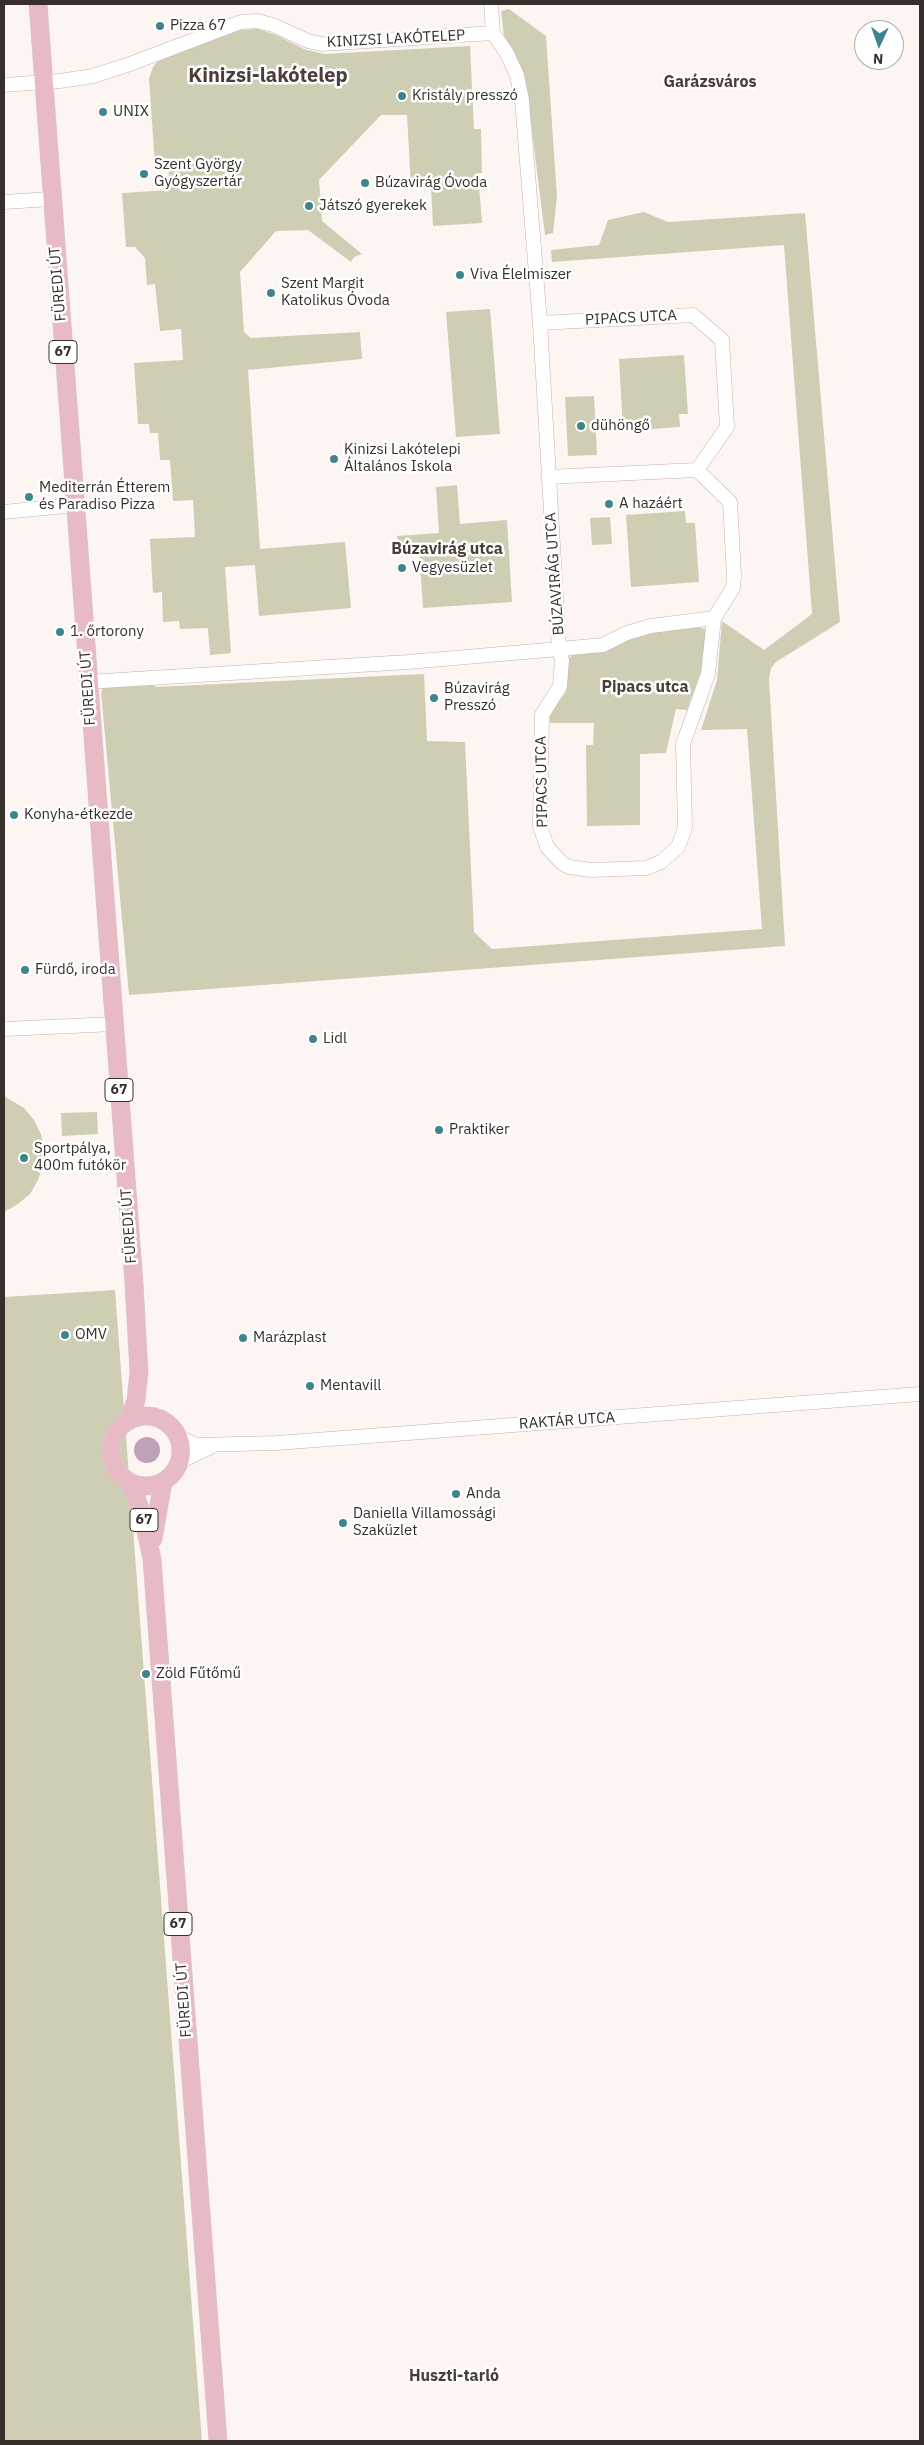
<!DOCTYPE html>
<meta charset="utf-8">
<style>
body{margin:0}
#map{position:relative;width:924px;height:2445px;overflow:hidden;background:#fdf5f2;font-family:"IBM Plex Sans",sans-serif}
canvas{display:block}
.frame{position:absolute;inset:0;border:5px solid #372f2c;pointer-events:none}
.north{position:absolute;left:854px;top:20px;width:50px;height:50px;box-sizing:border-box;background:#fff;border:1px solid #afacab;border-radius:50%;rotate:183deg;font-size:14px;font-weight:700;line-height:20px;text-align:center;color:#372f2c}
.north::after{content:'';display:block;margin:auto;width:18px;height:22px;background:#3d858b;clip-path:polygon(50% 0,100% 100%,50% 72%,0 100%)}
</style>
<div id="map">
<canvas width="924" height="2445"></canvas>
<div class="frame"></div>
<div class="north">N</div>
</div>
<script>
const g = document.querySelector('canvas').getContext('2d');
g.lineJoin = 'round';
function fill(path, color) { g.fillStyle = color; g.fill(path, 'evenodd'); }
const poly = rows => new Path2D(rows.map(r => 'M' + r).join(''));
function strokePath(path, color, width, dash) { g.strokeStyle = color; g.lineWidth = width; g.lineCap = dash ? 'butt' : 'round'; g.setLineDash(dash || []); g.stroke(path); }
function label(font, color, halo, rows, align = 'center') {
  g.font = font + ' "IBM Plex Sans",sans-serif'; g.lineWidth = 5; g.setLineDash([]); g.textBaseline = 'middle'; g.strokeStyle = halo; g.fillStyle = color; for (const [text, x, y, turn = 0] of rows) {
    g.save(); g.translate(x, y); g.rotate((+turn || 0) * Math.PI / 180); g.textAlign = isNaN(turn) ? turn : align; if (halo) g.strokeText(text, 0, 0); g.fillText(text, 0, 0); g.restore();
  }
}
fill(poly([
 [509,9,546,36,557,197,553,233,545,235,528,100,523,72,513,49,504,36,501,11],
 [258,29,276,35,304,49,324,54,470,46,474,129,481,129,482,173,478,173,482,223,433,226,431,187,411,187,407,115,381,115,319,180,322,221,362,254,354,257,351,262,308,230,276,231,240,272,244,332,251,338,360,332,362,359,248,370,260,549,345,542,351,608,259,616,255,565,225,567,231,653,210,655,208,628,180,629,179,621,163,622,162,592,153,593,150,539,195,537,193,500,173,501,170,460,160,460,158,433,150,433,149,424,138,424,134,363,183,360,181,329,160,331,155,284,147,285,145,258,135,247,126,247,122,193,170,190,168,165,155,165,149,79,153,67,161,57,237,30],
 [644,212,668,222,805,213,840,622,776,662,771,668,769,679,785,946,129,995,101,692,103,688,154,682,155,687,424,674,427,741,465,742,474,932,492,949,762,929,747,729,701,730,717,680,722,621,764,650,812,614,784,245,552,262,551,250,599,245,608,220],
 [490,309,500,434,456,437,446,312],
 [684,355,688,414,679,414,680,427,623,431,619,359],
 [594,396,597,455,568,456,565,397],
 [457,485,460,524,507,520,512,602,423,608,419,548,398,550,397,536,439,533,436,487],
 [685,511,686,523,695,523,699,582,631,587,626,515],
 [610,517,612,544,592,545,590,518],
 [699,627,705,629,707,635,703,666,687,710,676,709,666,753,640,754,640,825,587,826,586,745,593,745,594,723,550,723,550,714,566,692,567,659,574,654,636,635],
 [4,1096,24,1108,34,1120,41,1134,44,1150,43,1166,38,1180,30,1194,18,1204,4,1212],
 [97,1112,98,1134,62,1136,61,1113],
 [115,1290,202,2441,4,2441,4,1297]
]), '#cfceb4');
fill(poly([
 '134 1450a13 13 0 1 1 26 0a13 13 0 1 1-26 0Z'
]), '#c0a1ba');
const minor = poly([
 [491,4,493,33],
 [4,85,60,81,93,76,130,64,241,22,257,21,273,25,308,41,321,44,493,33],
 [4,202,51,199],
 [540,323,693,315,722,340,727,427,697,470,730,502,734,576,733,588,714,618,708,674,683,744,685,828,678,847,661,862,646,868,591,870,569,867,562,863,547,847,540,826,542,715,560,686,562,660,559,649,603,645,627,633,651,626,714,618],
 [548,477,697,470],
 [4,512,75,505],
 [87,682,408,662,559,649,540,323,522,100,517,75,506,52,493,33],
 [4,1029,115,1024],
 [175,1433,187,1441,197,1445,277,1443,920,1394],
 [179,1462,211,1447]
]);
const major = poly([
 [38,4,134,1284,139,1372,136,1400,129,1421],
 '111 1451a35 35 0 1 1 70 0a35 35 0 1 1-70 0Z',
 [131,1483,143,1517,152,1559,218,2441],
 [153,1539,163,1482]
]);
strokePath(minor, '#c5b1aa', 15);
strokePath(major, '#d3d1d1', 19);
strokePath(minor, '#fff', 14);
strokePath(major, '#e8bac4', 18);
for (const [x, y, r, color] of [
 [160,26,5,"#3d858b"],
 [402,96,5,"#3d858b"],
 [103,112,5,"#3d858b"],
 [144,174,5,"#3d858b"],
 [365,183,5,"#3d858b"],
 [309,206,5,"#3d858b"],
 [460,275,5,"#3d858b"],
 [271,293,5,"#3d858b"],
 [581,426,5,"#3d858b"],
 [334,459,5,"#3d858b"],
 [29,497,5,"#3d858b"],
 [609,504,5,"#3d858b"],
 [402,568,5,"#3d858b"],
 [60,632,5,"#3d858b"],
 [434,698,5,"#3d858b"],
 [14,815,5,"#3d858b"],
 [25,970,5,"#3d858b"],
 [313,1039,5,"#3d858b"],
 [439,1130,5,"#3d858b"],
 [24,1158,5,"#3d858b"],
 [65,1335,5,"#3d858b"],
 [243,1338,5,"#3d858b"],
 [310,1386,5,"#3d858b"],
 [456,1494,5,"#3d858b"],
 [343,1523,5,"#3d858b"],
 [146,1674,5,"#3d858b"]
]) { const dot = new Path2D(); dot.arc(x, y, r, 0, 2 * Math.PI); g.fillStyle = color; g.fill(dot); strokePath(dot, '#fff', 2); }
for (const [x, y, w] of [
 [63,352,28],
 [119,1090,28],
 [144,1520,28],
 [178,1924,28]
]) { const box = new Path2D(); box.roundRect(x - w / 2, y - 11.5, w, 23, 4); g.fillStyle = '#fff'; g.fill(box); strokePath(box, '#372f2c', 1); }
label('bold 14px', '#372f2c', null, [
 ["67",63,352],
 ["67",119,1090],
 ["67",144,1520],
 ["67",178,1924]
]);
label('15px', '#372f2c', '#fff', [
 ["Pizza 67",170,26],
 ["Kristály presszó",412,96],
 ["UNIX",113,112],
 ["Szent György",154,165],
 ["Gyógyszertár",154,182],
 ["Búzavirág Óvoda",375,183],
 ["Játszó gyerekek",319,206],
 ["Viva Élelmiszer",470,275],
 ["Szent Margit",281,284],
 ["Katolikus Óvoda",281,301],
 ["dühöngő",591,426],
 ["Kinizsi Lakótelepi",344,450],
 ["Általános Iskola",344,467],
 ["Mediterrán Étterem",39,488],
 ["és Paradiso Pizza",39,505],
 ["A hazáért",619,504],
 ["Vegyesüzlet",412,568],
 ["1. őrtorony",70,632],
 ["Búzavirág",444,689],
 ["Presszó",444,706],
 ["Konyha-étkezde",24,815],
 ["Fürdő, iroda",35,970],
 ["Lidl",323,1039],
 ["Praktiker",449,1130],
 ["Sportpálya,",34,1149],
 ["400m futókör",34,1166],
 ["OMV",75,1335],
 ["Marázplast",253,1338],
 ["Mentavill",320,1386],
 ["Anda",466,1494],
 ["Daniella Villamossági",353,1514],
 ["Szaküzlet",353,1531],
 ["Zöld Fűtőmű",156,1674]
], 'left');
label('15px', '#372f2c', '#fff', [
 ["KINIZSI LAKÓTELEP",396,39,-3],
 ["FÜREDI ÚT",58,284,-95],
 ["PIPACS UTCA",631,318,-3],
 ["BÚZAVIRÁG UTCA",555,574,-94],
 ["FÜREDI ÚT",88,688,-94],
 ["PIPACS UTCA",542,782,-91],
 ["FÜREDI ÚT",129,1226,-94],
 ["RAKTÁR UTCA",567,1421,-4],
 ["FÜREDI ÚT",184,2000,-94]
]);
label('bold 16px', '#4d3c37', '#fff', [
 ["Garázsváros",710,82],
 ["Búzavirág utca",447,549],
 ["Pipacs utca",645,687],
 ["Huszti-tarló",454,2376]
]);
label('bold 20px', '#4d3c37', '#fff', [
 ["Kinizsi-lakótelep",268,76]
]);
</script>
